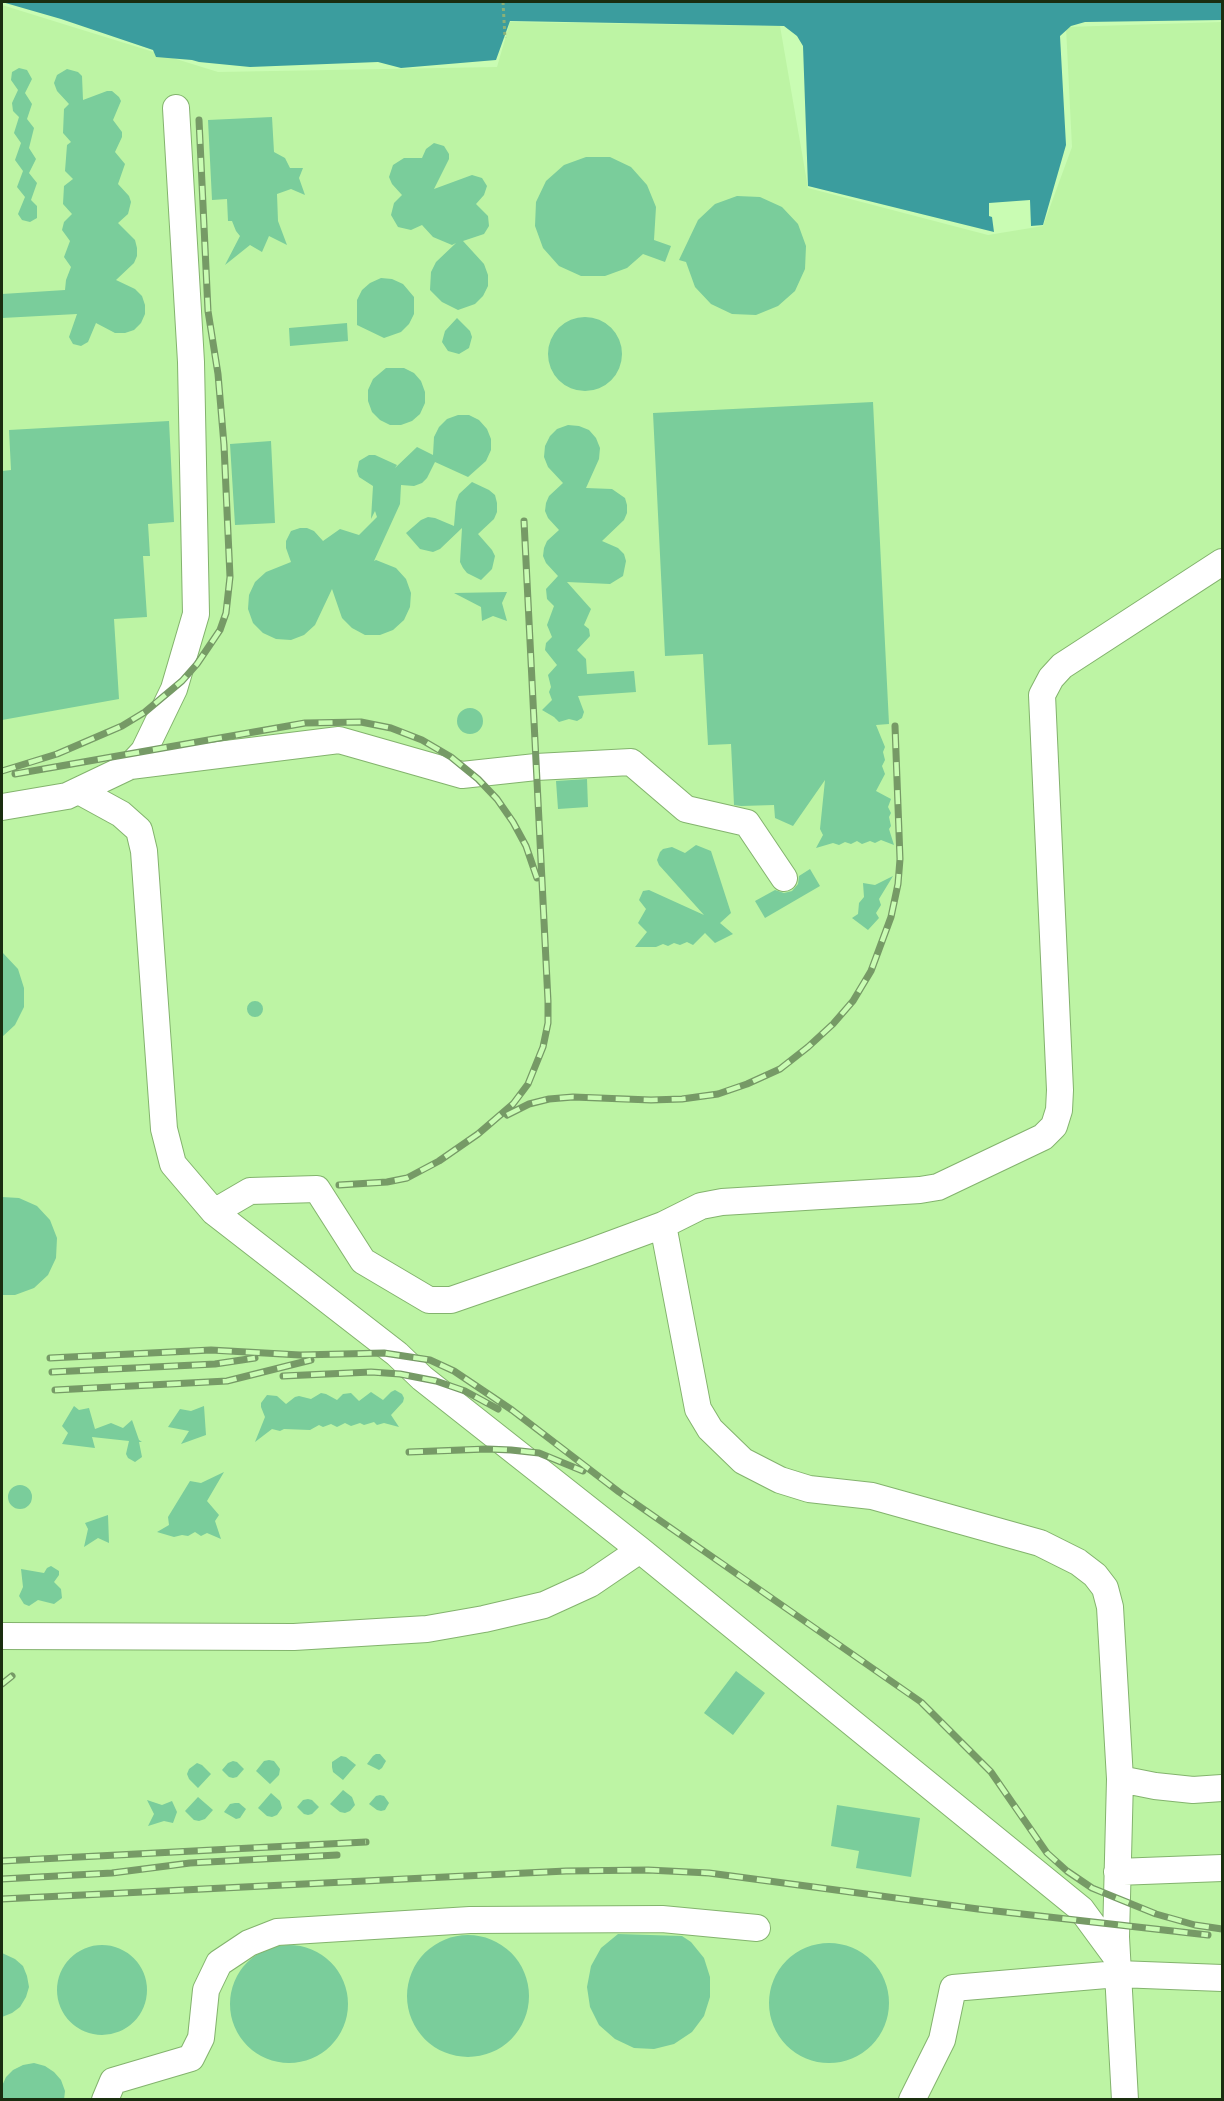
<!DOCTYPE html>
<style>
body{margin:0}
#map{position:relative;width:1224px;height:2101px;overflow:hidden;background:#c9fcb3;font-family:Merriweather,serif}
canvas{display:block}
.frame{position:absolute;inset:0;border:3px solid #1a2d10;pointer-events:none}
</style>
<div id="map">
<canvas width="1224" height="2101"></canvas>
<div class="frame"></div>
</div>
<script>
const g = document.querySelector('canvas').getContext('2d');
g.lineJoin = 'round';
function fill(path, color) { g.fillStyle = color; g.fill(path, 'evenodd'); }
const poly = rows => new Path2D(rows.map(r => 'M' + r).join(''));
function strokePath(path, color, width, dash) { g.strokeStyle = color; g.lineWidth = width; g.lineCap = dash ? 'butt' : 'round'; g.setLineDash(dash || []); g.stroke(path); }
fill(poly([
 [2,5,218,72,497,67,510,22,780,26,808,188,988,235,1043,226,1072,147,1066,27,1222,22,1222,2099,2,2099]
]), '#bdf4a4');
fill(poly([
 [2,2,1222,2,1222,20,1085,22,1071,26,1060,36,1066,145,1043,225,1031,226,1030,200,989,203,989,216,992,217,994,232,808,186,803,46,797,36,784,26,510,21,496,60,401,68,378,62,250,67,199,62,192,60,156,57,153,50,61,19]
]), '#3b9d9e');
fill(poly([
 [19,68,27,70,32,79,25,93,32,104,27,119,34,128,29,148,36,159,29,173,37,183,31,200,37,206,37,218,30,222,22,220,18,214,25,197,17,187,23,171,15,160,21,143,14,133,19,117,13,111,12,103,18,90,11,80,12,72],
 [67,69,78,72,82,76,83,100,107,91,112,91,119,97,121,101,113,120,122,132,122,137,115,152,125,164,118,184,129,196,131,202,128,214,118,223,135,240,137,248,137,256,134,263,116,280,135,289,142,296,145,305,145,314,141,323,134,330,125,333,115,333,96,323,88,342,81,346,73,344,69,337,77,314,2,318,2,294,65,290,66,280,71,267,64,257,70,241,62,230,64,222,72,214,63,204,64,186,73,179,65,171,67,145,71,142,63,133,64,109,69,104,57,91,54,83,57,75],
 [272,117,274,152,285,158,290,168,303,168,299,178,305,195,291,189,277,194,278,221,287,245,269,236,262,252,250,245,225,265,240,236,236,231,232,221,228,221,227,199,212,200,208,120],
 [434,143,444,146,449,154,449,159,434,189,472,175,482,178,487,186,484,195,476,204,488,216,489,226,484,234,463,241,484,264,488,275,488,286,483,296,475,304,458,310,442,302,430,290,431,272,436,262,456,243,452,245,433,237,422,225,411,230,398,227,391,215,394,203,402,195,392,184,389,177,393,165,404,158,422,158,426,149],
 [586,157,610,157,631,167,647,185,656,207,654,240,671,246,665,262,643,254,627,268,605,276,581,276,559,266,543,248,535,226,536,202,546,181,564,165],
 [737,196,760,197,782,207,798,224,806,246,805,269,795,291,778,306,756,315,732,314,711,304,695,287,686,262,679,260,698,220,715,204],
 [381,278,392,279,403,284,414,297,414,314,409,324,401,332,384,338,357,325,357,300,362,290,370,283],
 '548 354a37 37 0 1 1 74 0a37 37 0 1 1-74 0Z',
 [457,318,470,331,472,337,469,348,459,354,448,351,442,342,445,331],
 [347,323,348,341,290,346,289,328],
 [386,368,404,368,414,373,421,381,425,392,425,403,420,414,412,421,401,425,390,425,380,420,372,412,368,401,368,390,373,379],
 [873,402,889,724,876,725,885,747,883,752,885,760,882,766,885,774,876,791,891,799,888,807,891,813,889,817,891,826,889,829,894,845,881,840,875,843,870,841,862,844,857,841,851,844,845,842,839,845,833,843,816,848,823,835,820,829,825,780,793,826,775,818,774,805,741,806,734,805,731,744,708,745,703,654,665,656,653,413],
 [458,415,469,415,479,420,487,429,491,439,491,450,486,461,468,477,435,462,427,478,422,483,414,486,401,485,400,504,374,561,376,560,396,568,406,579,411,593,410,607,404,620,393,630,380,635,365,635,352,628,342,618,332,589,315,625,304,635,291,640,276,639,263,633,253,623,248,609,249,595,255,582,266,572,291,562,286,548,286,541,291,531,300,528,307,528,314,531,323,541,340,529,359,535,377,517,375,511,371,519,373,486,359,477,357,471,359,461,369,455,375,455,397,465,395,468,417,447,433,455,434,437,439,427,447,419],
 [169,421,174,522,148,524,150,556,143,556,147,617,114,619,119,699,2,720,2,471,11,470,9,430],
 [568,425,579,426,589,430,596,438,600,448,599,459,586,488,612,489,625,498,627,505,627,513,624,520,602,541,618,548,624,554,626,561,623,576,610,584,567,582,591,609,584,625,589,629,590,636,577,650,586,659,587,674,634,671,636,692,578,696,584,712,582,718,577,721,569,719,559,722,554,717,542,710,552,700,549,692,551,687,548,675,557,665,545,650,546,643,552,637,547,625,554,606,547,599,546,589,558,576,546,563,543,556,544,548,547,541,559,530,548,518,545,511,546,503,549,496,563,483,548,467,544,457,545,446,550,436,557,429],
 [271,441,275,523,235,525,230,444],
 [472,482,489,490,495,495,497,503,497,512,494,519,478,534,492,550,495,556,492,569,481,580,467,573,463,568,460,562,462,528,440,549,433,552,420,549,406,533,421,520,428,517,435,518,454,526,456,502,459,494],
 [507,592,502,603,507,621,493,616,482,621,481,607,454,593],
 '457 721a13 13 0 1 1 26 0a13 13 0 1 1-26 0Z',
 [587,779,588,807,558,809,556,781],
 [696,845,711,851,731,913,720,923,733,934,715,943,705,933,693,945,687,942,680,945,674,943,668,946,663,944,656,947,635,947,647,932,638,923,646,909,639,900,643,891,649,890,704,915,659,865,657,860,660,852,663,849,672,847,685,853],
 [810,869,820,886,765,918,755,901,775,890,784,893,792,891,798,884,799,876],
 [893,876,879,899,881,905,876,913,879,918,868,930,852,918,858,914,859,903,864,897,863,883,875,885],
 [2,952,18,969,24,988,24,1007,15,1025,2,1037],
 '247 1009a8 8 0 1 1 16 0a8 8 0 1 1-16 0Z',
 [2,1197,19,1198,37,1206,50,1220,57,1238,56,1258,48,1275,34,1288,15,1295,2,1295],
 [395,1390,402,1394,404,1398,403,1402,391,1415,399,1427,384,1423,377,1425,374,1422,364,1425,360,1423,351,1426,345,1423,337,1427,331,1424,323,1427,319,1425,310,1430,284,1429,280,1431,272,1429,255,1442,265,1417,261,1407,261,1403,267,1395,277,1396,286,1404,295,1397,299,1396,311,1399,321,1393,326,1394,337,1400,343,1394,351,1393,359,1401,371,1392,383,1400,391,1392],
 [74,1406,79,1410,89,1408,95,1429,111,1423,123,1428,132,1420,139,1440,142,1442,139,1442,142,1457,135,1462,128,1458,126,1454,129,1441,92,1437,95,1448,62,1444,68,1433,62,1426],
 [204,1406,206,1435,181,1444,189,1431,168,1427,180,1409,191,1411],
 [224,1472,207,1501,219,1515,215,1521,221,1539,207,1533,201,1536,195,1532,188,1536,182,1535,174,1537,157,1532,169,1525,168,1517,190,1481,201,1483],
 '8 1497a12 12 0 1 1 24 0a12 12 0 1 1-24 0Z',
 [108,1515,109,1543,98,1538,84,1547,88,1529,85,1523],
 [51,1566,59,1571,59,1575,54,1582,61,1589,62,1598,54,1604,38,1600,29,1606,24,1604,19,1596,23,1587,21,1569,44,1573,47,1568],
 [736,1671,765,1693,733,1735,704,1713],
 [376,1754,380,1754,386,1761,382,1768,379,1770,367,1764,373,1756],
 [341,1756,346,1757,356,1765,343,1780,333,1772,332,1767,332,1762],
 [269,1760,274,1761,280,1769,279,1775,270,1784,256,1771,264,1761],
 [233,1761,237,1762,244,1769,237,1777,233,1778,229,1777,222,1770,228,1763],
 [197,1763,202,1765,211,1774,198,1788,189,1779,187,1774,189,1769],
 [343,1790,352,1797,355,1805,350,1811,345,1813,340,1812,330,1804],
 [271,1793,280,1801,282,1808,277,1815,272,1817,267,1816,258,1808],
 [380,1795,384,1796,389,1803,385,1810,381,1811,377,1810,369,1804,376,1796],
 [198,1797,213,1810,205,1819,199,1821,194,1820,185,1811],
 [308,1799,312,1800,319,1807,312,1814,308,1815,304,1814,297,1807,303,1800],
 [147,1800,162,1805,172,1801,177,1812,173,1823,164,1821,148,1826,154,1814],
 [235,1803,239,1803,246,1809,240,1818,236,1819,224,1812,230,1804],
 [837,1805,920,1818,911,1877,856,1868,859,1851,831,1846],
 [618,1934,682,1936,691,1942,704,1958,710,1977,710,1997,704,2016,692,2032,674,2044,654,2049,634,2048,615,2039,599,2025,590,2007,587,1987,591,1966,601,1948],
 '407 1996a61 61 0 1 1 122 0a61 61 0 1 1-122 0Z',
 '769 2003a60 60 0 1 1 120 0a60 60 0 1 1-120 0Z',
 '57 1990a45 45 0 1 1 90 0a45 45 0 1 1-90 0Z',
 '230 2004a59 59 0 1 1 118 0a59 59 0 1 1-118 0Z',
 [2,1953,15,1959,23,1966,27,1976,29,1987,26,1997,20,2007,12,2013,2,2017],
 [34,2063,45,2066,54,2072,61,2080,65,2091,64,2100,2,2100,2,2086,6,2077,13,2070,23,2065]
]), '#7acd9b');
const minor = poly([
 [130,766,144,751,174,689,196,614,191,362,176,108],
 [79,791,121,814,139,830,144,851,164,1129,173,1164,214,1212,397,1354,422,1378,640,1550,1081,1909,1117,1958],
 [2,807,67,796,130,766,339,740,462,775,536,767,631,762,686,809,747,823,784,878],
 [214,1212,250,1191,317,1189,363,1261,429,1300,451,1300,587,1253,663,1225,701,1206,722,1202,920,1190,938,1187,1043,1137,1054,1126,1059,1110,1060,1090,1042,695,1051,678,1062,666,1222,562],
 [663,1225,698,1409,710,1429,743,1461,780,1480,809,1489,872,1496,1040,1543,1078,1562,1095,1575,1105,1588,1110,1607,1120,1779,1116,1937,1125,2100],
 [2,1636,294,1637,427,1629,484,1619,544,1605,590,1584,640,1550],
 [1120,1779,1155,1786,1193,1790,1222,1788],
 [1117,1872,1222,1868],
 [105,2100,113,2081,191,2058,201,2038,206,1990,219,1963,249,1943,277,1932,470,1920,662,1919,757,1928],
 [912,2100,942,2040,953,1988,1118,1974,1222,1978]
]);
strokePath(minor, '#83b36d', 28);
strokePath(poly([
 [503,2,505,38]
]), '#8ab178', 3, [3, 3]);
strokePath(minor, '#fff', 26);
const rail = poly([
 [2,771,57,754,122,726,145,712,182,681,197,664,220,630,226,613,230,577,224,445,218,374,208,311,199,120],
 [15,774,305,723,361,722,391,728,422,740,451,757,478,779,497,799,513,822,526,846,537,878],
 [507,1115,529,1104,549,1099,573,1097,651,1100,682,1099,718,1094,747,1084,780,1069,808,1047,833,1024,853,1001,871,971,891,917,898,884,900,859,895,726],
 [339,1185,387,1182,407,1178,439,1161,478,1134,513,1104,528,1084,543,1047,548,1023,548,1001,524,521],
 [50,1358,211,1350,300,1355,384,1353,430,1360,454,1371,512,1410,619,1492,921,1702,991,1772,1047,1853,1067,1871,1092,1888,1156,1914,1195,1925,1222,1929],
 [52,1372,215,1364,255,1358],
 [283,1376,371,1372,400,1374,436,1381,465,1391,498,1409],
 [55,1390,227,1381,311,1360],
 [409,1452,487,1449,511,1450,539,1453,583,1471],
 [2,1684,12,1676],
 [2,1861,366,1842],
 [2,1879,112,1873,190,1863,337,1855],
 [2,1899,566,1871,648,1870,709,1873,978,1909,1208,1935]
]);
strokePath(rail, '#769a66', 7);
strokePath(rail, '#c9fcb3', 4.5, [14]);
</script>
